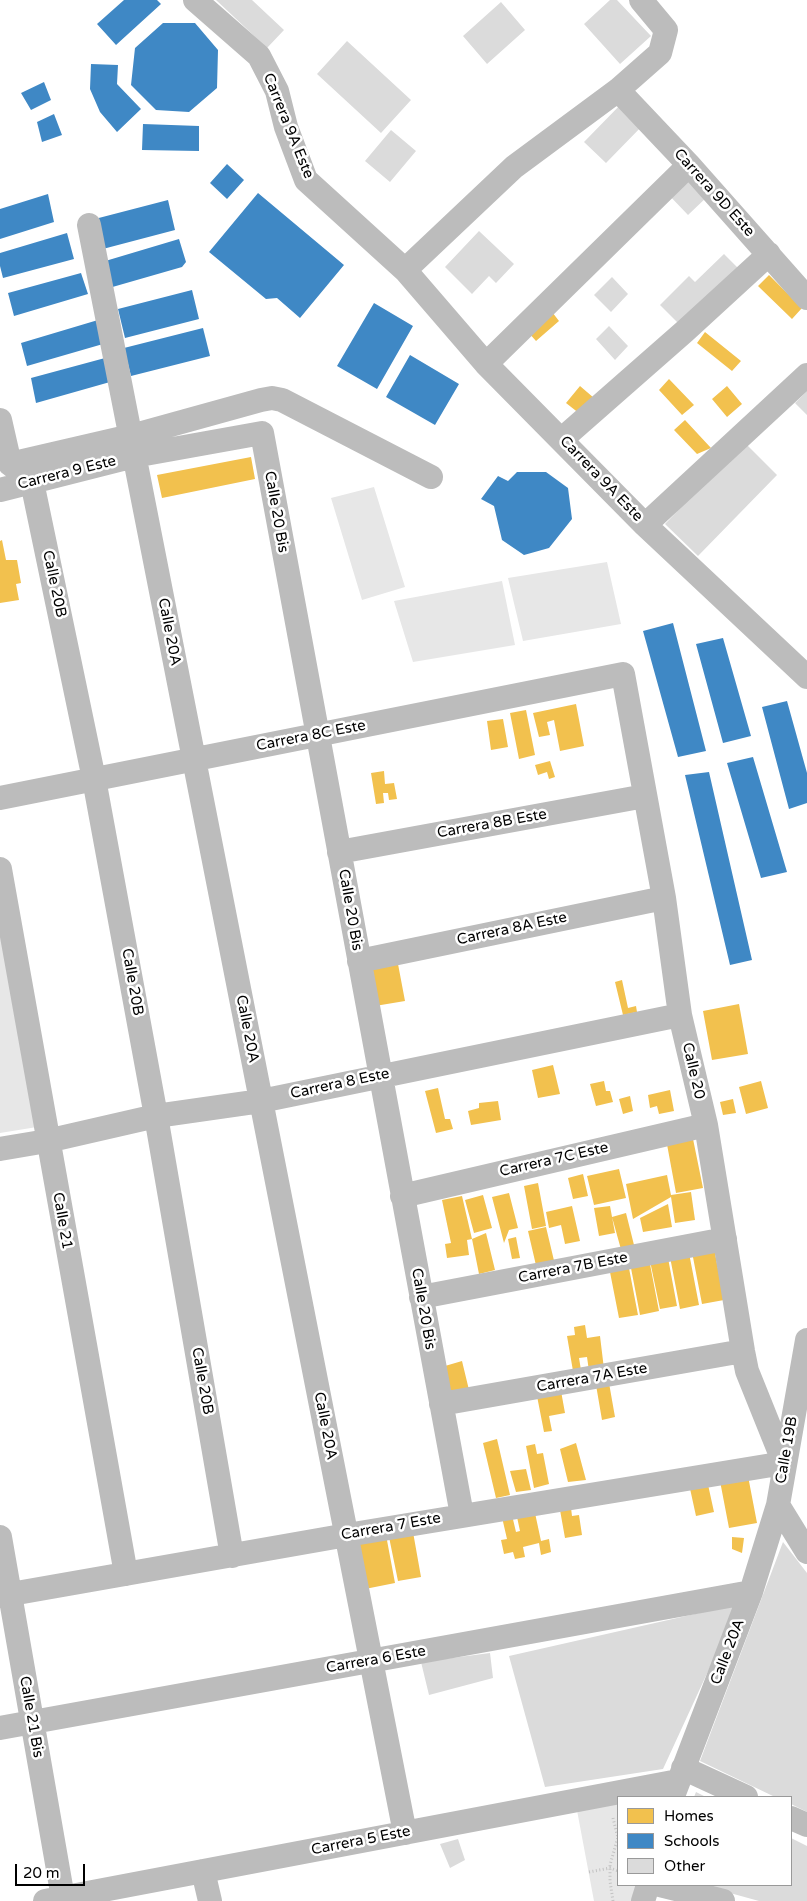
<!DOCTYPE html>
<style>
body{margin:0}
#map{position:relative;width:807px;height:1901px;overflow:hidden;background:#fff;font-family:"Varela Round",sans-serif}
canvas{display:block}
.legend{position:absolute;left:617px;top:1796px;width:175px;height:90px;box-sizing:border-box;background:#fff;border:1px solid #999;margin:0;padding:6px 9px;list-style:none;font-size:15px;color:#000}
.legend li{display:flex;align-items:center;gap:10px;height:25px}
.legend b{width:25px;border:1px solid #999}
.scale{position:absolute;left:15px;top:1864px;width:70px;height:22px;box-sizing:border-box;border:2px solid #000;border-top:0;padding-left:6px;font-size:15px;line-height:18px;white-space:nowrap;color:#000;-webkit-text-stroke:4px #fff;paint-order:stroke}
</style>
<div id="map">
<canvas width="807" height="1901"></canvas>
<ul class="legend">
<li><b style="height:14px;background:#f2c14e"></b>Homes</li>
<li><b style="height:14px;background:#3f88c5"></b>Schools</li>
<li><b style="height:14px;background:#dbdbdb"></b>Other</li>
</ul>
<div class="scale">20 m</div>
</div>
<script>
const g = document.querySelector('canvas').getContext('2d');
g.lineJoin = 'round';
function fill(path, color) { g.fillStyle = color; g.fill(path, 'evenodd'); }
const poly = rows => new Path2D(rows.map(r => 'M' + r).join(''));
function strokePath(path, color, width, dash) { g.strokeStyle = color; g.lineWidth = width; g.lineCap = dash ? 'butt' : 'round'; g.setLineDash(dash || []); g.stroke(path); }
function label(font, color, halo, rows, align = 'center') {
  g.font = font + ' "Varela Round",sans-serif'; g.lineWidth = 5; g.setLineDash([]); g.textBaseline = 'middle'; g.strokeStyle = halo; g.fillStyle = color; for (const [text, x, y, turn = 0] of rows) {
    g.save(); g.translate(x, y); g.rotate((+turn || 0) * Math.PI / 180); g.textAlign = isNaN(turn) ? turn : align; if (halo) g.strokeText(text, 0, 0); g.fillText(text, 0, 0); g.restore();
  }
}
fill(poly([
 [374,487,405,587,362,600,331,498],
 [607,562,621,624,523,641,508,578],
 [502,581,515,645,413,662,394,601],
 [0,884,37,1127,0,1133],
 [652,1789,658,1797,618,1797,618,1885,641,1885,636,1901,594,1901,576,1805]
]), '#e7e7e7');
fill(poly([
 [769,275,802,308,792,319,758,286],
 [549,308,559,321,536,341,528,332],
 [705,332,741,361,732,371,697,343],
 [669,379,694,405,682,415,659,390],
 [580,386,594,398,580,414,566,403],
 [727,386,742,404,727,417,712,399],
 [685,420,711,448,697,454,674,430],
 [251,457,255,479,162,498,157,475],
 [2,540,6,560,17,560,21,583,16,584,19,600,0,603,0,541],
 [576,704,584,746,560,751,554,720,547,722,550,735,539,737,533,713],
 [526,710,535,755,519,759,510,713],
 [503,719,508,747,491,750,487,721],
 [550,761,555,777,549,779,547,772,538,775,535,765],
 [384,771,385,784,394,783,397,799,389,800,388,793,383,793,384,803,376,804,371,773],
 [398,964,405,1001,375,1006,369,969],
 [622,980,628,1008,636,1006,637,1012,623,1015,615,982],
 [739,1004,748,1054,712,1060,703,1011],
 [553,1065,560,1094,538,1098,532,1070],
 [604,1081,606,1091,610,1091,613,1102,596,1106,590,1084],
 [761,1081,768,1108,746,1114,739,1087],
 [438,1088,445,1119,450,1119,453,1129,436,1133,425,1091],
 [670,1090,674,1111,659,1114,657,1106,650,1108,648,1095],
 [630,1096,633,1111,623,1114,619,1099],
 [733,1099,736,1113,723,1115,720,1102],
 [498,1101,501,1120,471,1125,468,1111,479,1108,479,1103],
 [692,1134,703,1188,676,1193,666,1139],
 [619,1169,626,1198,594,1205,587,1176],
 [583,1174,588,1196,573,1199,568,1178],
 [667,1175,671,1195,691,1192,695,1220,675,1223,671,1197,633,1219,626,1184],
 [538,1183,546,1226,532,1229,524,1186],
 [509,1193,518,1228,509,1230,504,1243,492,1197],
 [483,1195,492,1228,474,1233,465,1200],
 [462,1196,472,1239,486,1233,495,1270,479,1274,472,1239,467,1240,469,1255,447,1258,445,1244,451,1243,442,1200],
 [668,1204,672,1227,643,1232,640,1218],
 [572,1206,580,1241,565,1244,561,1225,549,1228,546,1212],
 [610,1206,615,1233,599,1236,594,1208],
 [626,1213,635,1249,622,1253,612,1217],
 [546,1227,556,1269,538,1274,528,1231],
 [516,1237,520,1258,512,1259,508,1239],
 [714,1248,724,1300,702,1304,692,1252],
 [689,1253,699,1305,680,1309,670,1257],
 [668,1258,677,1306,660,1309,650,1261],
 [649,1259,659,1311,640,1315,630,1263],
 [628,1263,638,1315,619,1318,609,1267],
 [585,1325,587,1338,600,1336,604,1369,589,1371,587,1357,579,1358,581,1370,573,1371,567,1336,575,1335,574,1327],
 [462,1361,469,1390,451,1396,445,1366],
 [609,1383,615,1417,602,1420,596,1385],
 [561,1391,565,1413,549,1416,552,1431,544,1432,537,1396],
 [497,1439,510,1495,496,1498,483,1443],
 [576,1443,586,1480,568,1482,560,1449],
 [535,1444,537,1454,543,1453,549,1484,534,1488,526,1446],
 [526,1469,531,1490,516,1492,510,1471],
 [748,1476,757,1523,729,1528,720,1481],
 [707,1480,714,1512,696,1516,689,1484],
 [571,1508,572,1516,579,1515,582,1535,565,1538,560,1510],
 [511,1511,516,1532,520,1531,517,1517,535,1513,541,1541,549,1539,551,1552,541,1555,539,1543,523,1547,525,1557,515,1559,513,1552,504,1554,501,1540,507,1539,501,1513],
 [413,1532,421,1577,398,1581,389,1537],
 [386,1535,395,1583,365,1589,354,1542],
 [732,1537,744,1538,742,1553,732,1549]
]), '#f2c14e');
fill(poly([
 [124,0,157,0,161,4,116,45,97,24],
 [163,23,195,23,218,50,217,88,189,112,156,110,131,85,135,48],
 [91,64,118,65,117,84,141,109,117,132,100,112,90,89],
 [44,82,51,100,31,110,21,93],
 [54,114,62,135,42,142,37,122],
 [143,124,199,126,199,151,142,150],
 [227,164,244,180,227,199,210,183],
 [258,193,344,265,300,318,277,298,266,299,209,252],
 [48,194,54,222,0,239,0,209],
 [168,200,175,230,99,250,91,220],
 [67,233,74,259,3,278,0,266,0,253],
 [179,239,186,262,182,267,109,288,102,262],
 [81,273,88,294,14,316,8,293],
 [192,290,199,319,125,338,118,309],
 [374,303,413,326,377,389,337,366],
 [98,320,103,344,27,366,21,343],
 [203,328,210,356,131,376,124,348],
 [410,355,459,384,435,425,386,397],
 [105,358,110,382,36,403,31,378],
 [517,472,546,472,568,488,572,519,549,548,524,555,502,540,494,506,481,499,498,476,508,481],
 [673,623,706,751,678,757,643,631],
 [723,638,751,736,723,743,696,644],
 [787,701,807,773,807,803,789,809,762,707],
 [753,757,787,872,761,878,727,763],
 [709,772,752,960,730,965,685,775]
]), '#3f88c5');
fill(poly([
 [216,0,252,0,284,30,267,48],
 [610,0,617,0,651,36,620,64,584,24],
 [501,2,525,30,487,64,463,36],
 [347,41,411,100,381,133,317,74],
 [624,101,645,123,606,163,584,142],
 [391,130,416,151,390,182,365,161],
 [686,173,708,196,688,215,666,192],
 [479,231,514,264,496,283,489,276,472,294,445,267],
 [724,254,738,268,679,324,660,305,689,276,695,282],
 [612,277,628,294,611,312,594,295],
 [609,326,628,346,615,360,596,339],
 [807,391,807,415,795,403],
 [744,442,777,475,698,556,665,524],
 [783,1542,807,1573,807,1812,791,1804,791,1797,775,1797,700,1761],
 [739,1604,663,1769,545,1787,509,1656],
 [490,1653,493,1678,429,1695,421,1662],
 [696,1792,706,1797,694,1797],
 [791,1838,807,1846,807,1901,759,1901,701,1885,791,1885],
 [458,1839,465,1860,450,1868,440,1844]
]), '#dbdbdb');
strokePath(poly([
 [613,1818,618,1838],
 [589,1872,610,1868,618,1871],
 [613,1901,610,1881,610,1865,618,1837]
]), '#c2c2c2', 3, [1, 2.5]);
strokePath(poly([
 [195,0,259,56,277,91,286,127,306,180,405,270,486,364,645,525,807,677],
 [618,90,689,165,807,298],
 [89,225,405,1833],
 [405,270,514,167,618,90,660,53,666,30,641,0],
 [486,364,689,165],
 [0,420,10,464,32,482,94,779,156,1116,232,1556],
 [562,439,685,331,769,254],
 [10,464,131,436,261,400,272,398,282,400,431,477],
 [0,490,134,456,262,433,462,1515],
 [645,525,807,375],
 [0,798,623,674,664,898,680,1015,706,1125,743,1351,747,1371,784,1463,347,1535,0,1596],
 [339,852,645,796],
 [0,869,126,1574],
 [359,961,664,898],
 [0,1149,47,1141,156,1116,261,1101,680,1015],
 [402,1196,706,1125],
 [421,1297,725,1239],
 [441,1404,743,1351],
 [778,1505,807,1552],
 [0,1537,63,1898],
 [0,1728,751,1592],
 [683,1768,746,1797],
 [673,1796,751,1592,778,1505,807,1340],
 [791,1818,807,1825],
 [203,1871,210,1901],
 [660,1885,723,1901],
 [45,1901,678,1781],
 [643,1901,648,1885]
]), '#bcbcbc', 24);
label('15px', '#000', '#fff', [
 ["Carrera 9A Este",288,126,68],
 ["Carrera 9D Este",714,193,48],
 ["Carrera 9 Este",67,473,-14],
 ["Carrera 9A Este",601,479,46],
 ["Calle 20 Bis",276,512,80],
 ["Calle 20B",54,584,78],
 ["Calle 20A",169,632,79],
 ["Carrera 8C Este",311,736,-11],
 ["Carrera 8B Este",492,824,-10],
 ["Calle 20 Bis",350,910,80],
 ["Carrera 8A Este",512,929,-12],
 ["Calle 20B",132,982,80],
 ["Calle 20A",247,1029,79],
 ["Calle 20",693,1071,77],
 ["Carrera 8 Este",340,1084,-12],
 ["Carrera 7C Este",554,1160,-13],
 ["Calle 21",62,1221,80],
 ["Carrera 7B Este",573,1268,-11],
 ["Calle 20 Bis",423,1309,80],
 ["Carrera 7A Este",592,1378,-10],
 ["Calle 20B",202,1381,80],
 ["Calle 20A",325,1426,79],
 ["Calle 19B",787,1450,-80],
 ["Carrera 7 Este",391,1527,-10],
 ["Calle 20A",728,1652,-69],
 ["Carrera 6 Este",376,1660,-10],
 ["Calle 21 Bis",31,1717,80],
 ["Carrera 5 Este",361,1841,-11]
]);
</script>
